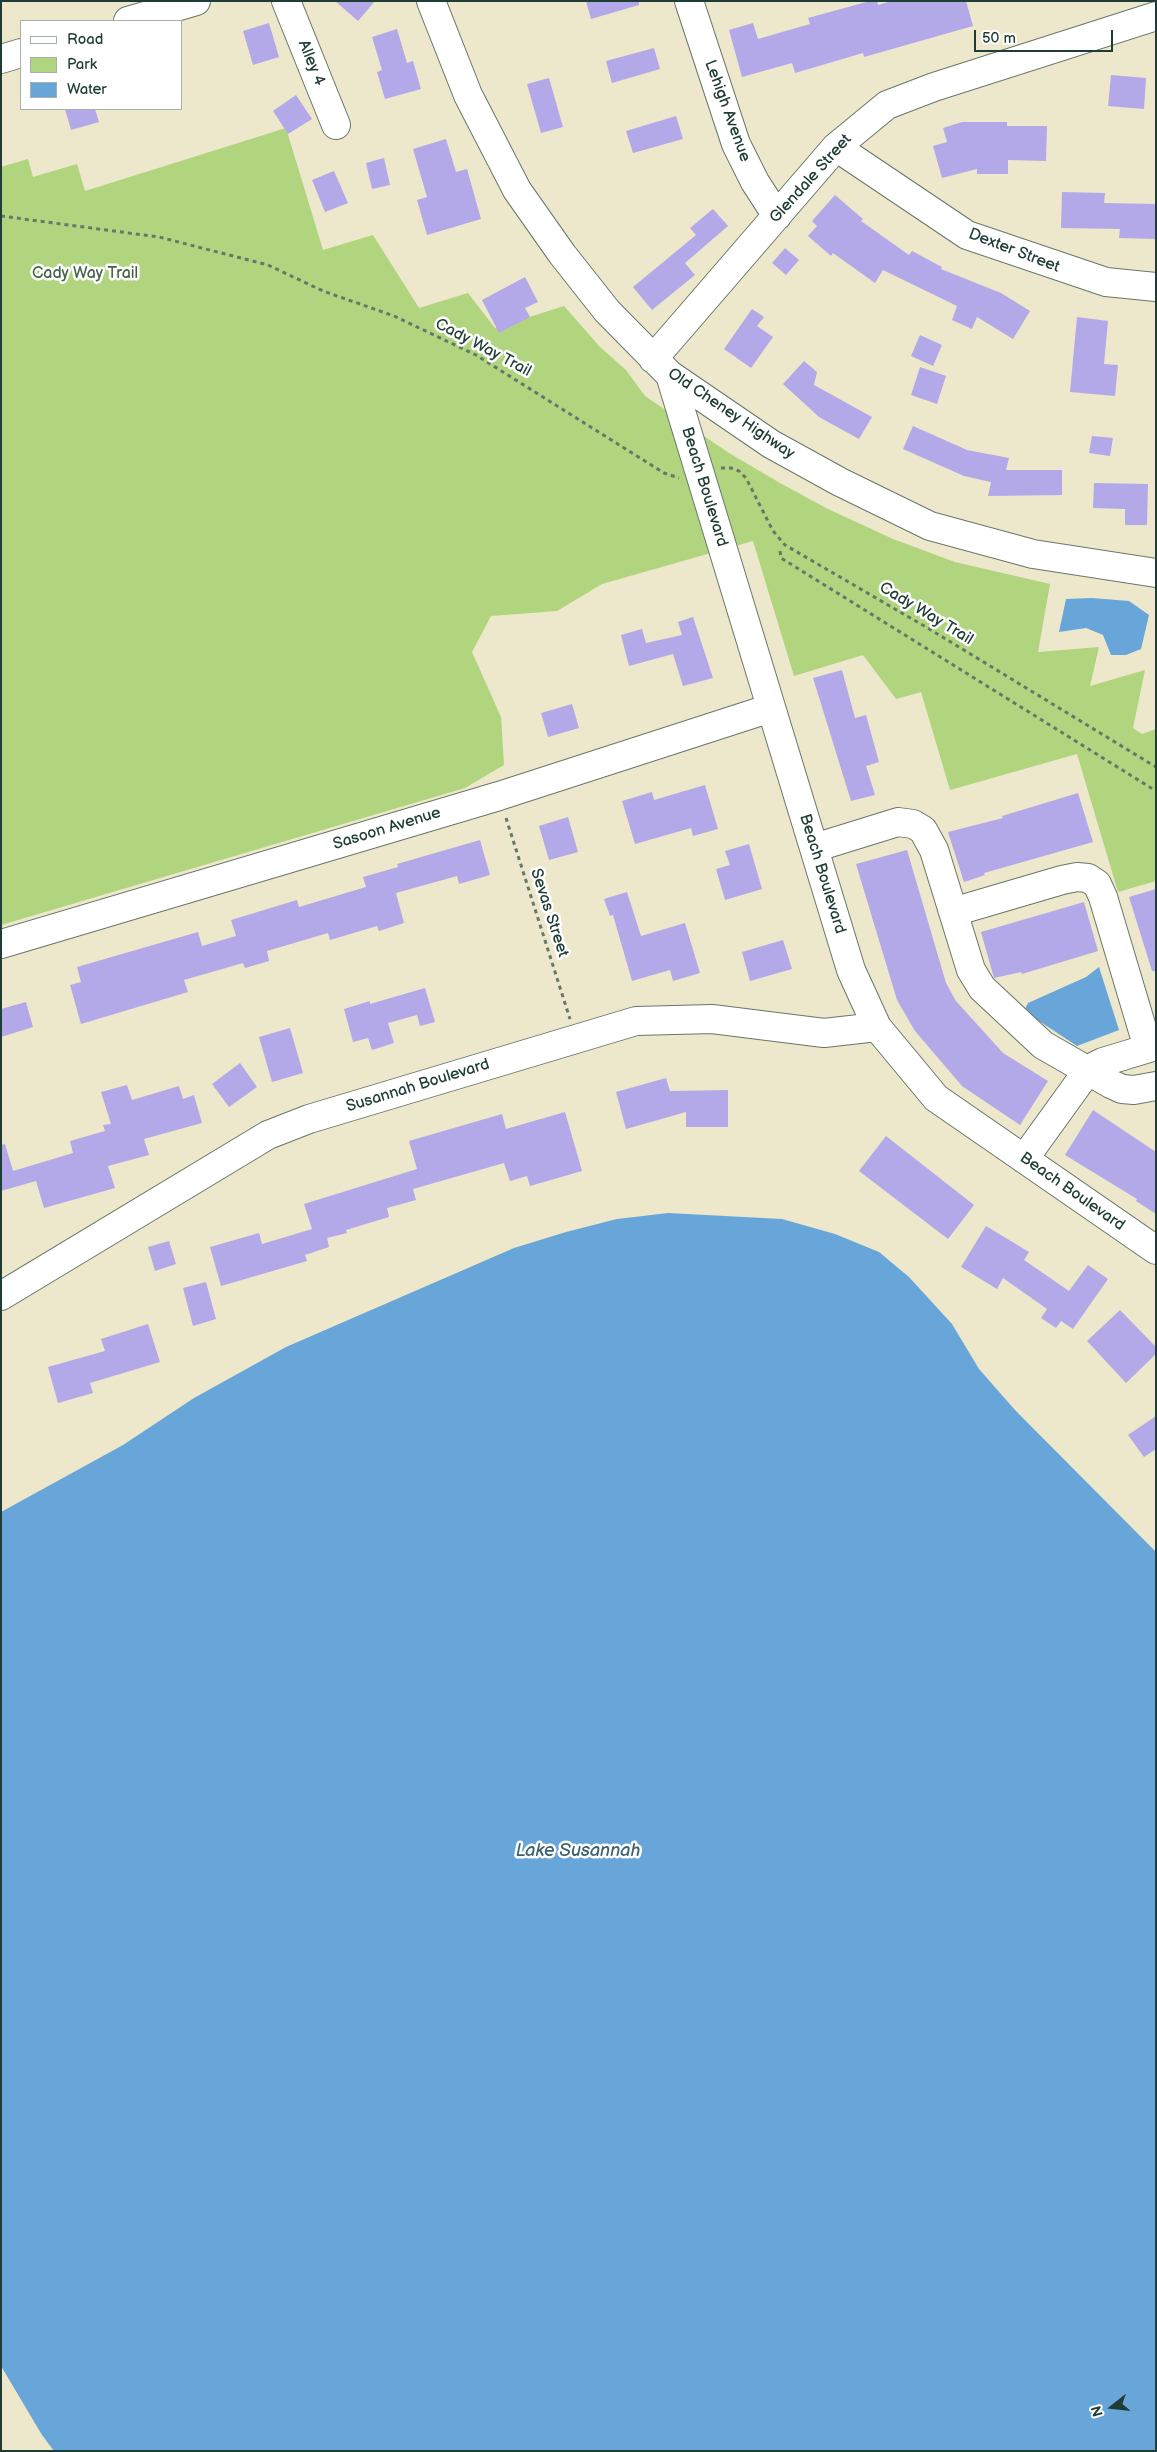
<!DOCTYPE html>
<style>
body{margin:0}
#map{position:relative;width:1157px;height:2452px;overflow:hidden;background:#ede7cb;font-family:"Balsamiq Sans",sans-serif}
canvas{display:block}
.frame{position:absolute;inset:0;border:2px solid #1f3d34;pointer-events:none}
.legend{position:absolute;left:20px;top:20px;width:162px;height:90px;box-sizing:border-box;background:#fff;border:1px solid #a5b1ae;margin:0;padding:6px 9px;list-style:none;font-size:15px;color:#1f3d34}
.legend li{display:flex;align-items:center;gap:10px;height:25px}
.legend b{width:25px;border:1px solid #a5b1ae}
.north{position:absolute;left:1087px;top:2382px;width:50px;height:50px;-webkit-text-stroke:4px #fff;paint-order:stroke;rotate:254deg;font-size:14px;font-weight:700;line-height:20px;text-align:center;color:#1f3d34}
.north::after{content:'';display:block;margin:auto;width:18px;height:22px;background:#1f3d34;clip-path:polygon(50% 0,100% 100%,50% 72%,0 100%)}
.scale{position:absolute;left:974px;top:30px;width:139px;height:22px;box-sizing:border-box;border:2px solid #1f3d34;border-top:0;padding-left:6px;font-size:15px;line-height:18px;white-space:nowrap;color:#1f3d34;-webkit-text-stroke:4px #fff;paint-order:stroke}
</style>
<div id="map">
<canvas width="1157" height="2452"></canvas>
<div class="frame"></div>
<ul class="legend">
<li><b style="height:6px;background:#fff"></b>Road</li>
<li><b style="height:14px;background:#b0d57e"></b>Park</li>
<li><b style="height:14px;background:#68a6da"></b>Water</li>
</ul>
<div class="north">N</div>
<div class="scale">50 m</div>
</div>
<script>
const g = document.querySelector('canvas').getContext('2d');
g.lineJoin = 'round';
function fill(path, color) { g.fillStyle = color; g.fill(path, 'evenodd'); }
const poly = rows => new Path2D(rows.map(r => 'M' + r).join(''));
function strokePath(path, color, width, dash) { g.strokeStyle = color; g.lineWidth = width; g.lineCap = dash ? 'butt' : 'round'; g.setLineDash(dash || []); g.stroke(path); }
function label(font, color, halo, rows, align = 'center') {
  g.font = font + ' "Balsamiq Sans",sans-serif'; g.lineWidth = 5; g.setLineDash([]); g.textBaseline = 'middle'; g.strokeStyle = halo; g.fillStyle = color; for (const [text, x, y, turn = 0] of rows) {
    g.save(); g.translate(x, y); g.rotate((+turn || 0) * Math.PI / 180); g.textAlign = isNaN(turn) ? turn : align; if (halo) g.strokeText(text, 0, 0); g.fillText(text, 0, 0); g.restore();
  }
}
fill(poly([
 [286,128,323,250,373,235,419,308,468,293,495,328,564,306,600,347,626,370,645,396,729,453,780,483,828,509,893,539,955,562,1050,584,1038,652,1099,647,1090,686,1145,670,1133,728,1142,734,1156,729,1156,881,1118,892,1077,754,950,790,921,692,896,699,863,655,794,676,753,541,602,584,557,611,491,616,472,652,501,717,504,765,465,788,1,925,1,167,28,159,33,177,77,164,85,191]
]), '#b0d57e');
fill(poly([
 [1092,598,1129,601,1149,615,1141,649,1126,655,1111,655,1103,635,1086,628,1059,632,1066,599],
 [1099,967,1119,1030,1077,1046,1024,1011,1028,1003,1086,977],
 [668,1213,782,1219,835,1234,879,1252,909,1277,952,1324,979,1369,1015,1410,1156,1552,1156,2451,54,2451,42,2435,1,2366,1,1512,123,1445,194,1398,286,1347,514,1248,566,1232,617,1219]
]), '#68a6da');
fill(poly([
 [335,1,375,1,358,21],
 [586,1,639,1,639,5,591,19],
 [870,1,877,1,878,5,892,1,966,1,973,26,864,57,863,53,795,73,792,63,742,77,729,30,753,23,758,39,810,24,808,18],
 [269,23,279,57,253,65,243,31],
 [397,29,407,63,413,61,421,89,385,99,377,72,382,70,372,37],
 [654,48,660,69,612,83,606,61],
 [1111,75,1146,78,1144,109,1108,106],
 [549,78,563,127,541,133,527,84],
 [296,95,312,119,288,134,273,111],
 [65,109,95,109,99,122,71,130],
 [676,116,683,139,633,153,626,131],
 [962,122,1007,122,1007,126,1047,126,1046,161,1008,160,1008,174,977,174,977,169,942,178,933,146,947,142,943,128],
 [446,139,456,172,467,169,481,219,427,235,417,200,427,197,413,149],
 [384,158,390,185,372,189,366,163],
 [334,171,348,203,325,212,312,180],
 [1062,192,1105,193,1104,203,1156,204,1156,239,1119,238,1120,229,1061,228],
 [835,195,863,219,861,221,909,255,912,251,942,267,941,269,1001,293,1030,311,1013,339,977,317,972,329,952,320,957,306,883,270,875,283,833,253,831,256,808,236,817,226,812,221],
 [713,209,728,226,685,263,695,275,652,310,633,287,696,235,690,228],
 [785,248,799,260,786,275,772,263],
 [525,277,538,302,525,308,530,317,499,333,482,300],
 [752,309,764,317,757,326,773,337,751,368,724,349],
 [1077,317,1108,321,1104,364,1118,365,1115,396,1070,392],
 [920,335,942,345,933,366,911,356],
 [804,361,817,372,814,385,872,417,859,439,819,417,783,384],
 [920,367,946,376,937,404,911,395],
 [913,426,967,450,1009,458,1006,470,1062,470,1062,495,988,496,991,482,964,476,903,449],
 [1092,436,1113,438,1110,456,1089,453],
 [1094,483,1148,484,1147,525,1125,525,1125,509,1093,508],
 [693,617,713,678,683,686,673,654,629,666,621,635,642,629,646,643,682,635,678,622],
 [842,670,855,718,866,715,879,762,866,766,875,795,851,801,813,678],
 [572,704,579,728,548,737,541,713],
 [705,785,718,829,693,836,691,828,635,844,622,801,652,792,654,800],
 [1078,793,1093,842,984,873,985,875,964,882,948,832,1003,818,1002,816],
 [568,817,578,852,549,860,539,826],
 [480,840,490,875,459,884,457,876,396,893,404,923,379,931,377,926,330,940,328,933,267,951,269,961,245,968,243,963,184,980,188,992,81,1024,70,985,81,982,77,967,198,932,202,946,236,936,231,920,297,900,299,907,366,887,363,877,398,867,397,864],
 [749,844,762,889,725,900,716,869,730,865,725,851],
 [907,850,946,983,956,1001,1003,1053,1048,1081,1020,1125,962,1086,915,1031,897,1000,856,864],
 [1156,889,1156,971,1152,971,1129,897],
 [627,892,641,936,685,923,700,973,673,981,670,970,632,981,613,915,610,916,604,899],
 [1084,902,1098,951,1022,974,1021,972,994,978,981,932],
 [783,940,792,969,750,981,742,952],
 [425,988,435,1022,420,1026,417,1015,388,1023,394,1043,372,1050,368,1038,353,1042,344,1009,370,1001,370,1004],
 [26,1002,33,1027,1,1037,1,1009],
 [290,1028,303,1073,272,1082,259,1037],
 [240,1063,257,1087,229,1107,212,1084],
 [666,1078,670,1091,728,1090,728,1127,686,1127,686,1112,626,1129,616,1092],
 [127,1085,132,1100,179,1086,183,1099,194,1095,202,1123,144,1139,149,1155,108,1166,115,1188,44,1208,36,1181,1,1191,1,1145,5,1144,13,1171,73,1153,70,1141,105,1131,103,1125,111,1124,101,1092],
 [1093,1110,1156,1152,1156,1214,1136,1201,1137,1199,1065,1155],
 [565,1112,582,1171,530,1186,527,1176,510,1181,504,1163,413,1189,416,1200,387,1208,389,1217,346,1230,347,1233,327,1238,329,1247,305,1255,307,1261,221,1286,210,1247,259,1233,262,1244,312,1229,304,1204,417,1169,409,1141,502,1114,506,1129],
 [886,1136,974,1205,948,1239,859,1171],
 [986,1226,1029,1252,1024,1260,1069,1291,1088,1265,1108,1279,1073,1329,1061,1321,1056,1328,1041,1318,1047,1309,1003,1278,997,1289,961,1267],
 [169,1241,176,1264,155,1271,148,1247],
 [206,1282,216,1319,193,1326,183,1288],
 [1120,1310,1156,1347,1156,1354,1126,1383,1087,1341],
 [148,1324,160,1362,90,1383,93,1393,58,1403,48,1367,105,1351,101,1339],
 [1156,1416,1156,1449,1144,1457,1128,1435]
]), '#b3a9e9');
const minor = poly([
 [286,1,336,125],
 [431,1,468,95,517,190,562,254,607,311,670,375,771,444,840,482,930,526,1033,554,1156,573],
 [689,1,736,144,755,182,777,216],
 [128,21,196,1],
 [1,59,21,53],
 [836,147,967,235,1106,282,1156,287],
 [653,359,836,147,887,105,934,87,1156,16],
 [670,375,851,970,877,1027,936,1098,1156,1250],
 [814,848,898,822,913,824,923,830,934,850,971,970,982,988,1043,1045,1111,1084,1122,1089,1134,1090,1156,1086],
 [953,912,1062,880,1077,877,1088,878,1097,884,1103,897,1148,1048],
 [1,944,499,796,771,708],
 [1024,1159,1081,1080,1093,1067,1103,1062,1156,1046],
 [1,1296,268,1135,309,1119,636,1021,712,1019,824,1033,877,1027]
]);
strokePath(minor, '#677869', 30);
strokePath(poly([
 [1,216,159,237,268,265,323,291,394,316,476,355,664,473,679,478],
 [721,468,731,468,739,471,746,478,773,531,785,545,931,630,1156,767],
 [780,551,781,558,1156,791],
 [506,818,570,1019]
]), '#677869', 3, [4, 4]);
strokePath(minor, '#fff', 28);
label('16px', '#1f3d34', '#fff', [
 ["Alley 4",311,63,68],
 ["Lehigh Avenue",727,111,70],
 ["Glendale Street",811,179,-48],
 ["Dexter Street",1014,251,21],
 ["Cady Way Trail",483,348,28],
 ["Old Cheney Highway",731,414,34],
 ["Beach Boulevard",704,487,73],
 ["Cady Way Trail",926,614,31],
 ["Sasoon Avenue",387,829,-17],
 ["Beach Boulevard",822,874,73],
 ["Sevas Street",549,913,72],
 ["Susannah Boulevard",418,1086,-17],
 ["Beach Boulevard",1072,1192,35]
]);
label('16px', '#436346', '#fff', [
 ["Cady Way Trail",85,274]
]);
label('italic 18px', '#39626e', '#fff', [
 ["Lake Susannah",578,1851]
]);
</script>
